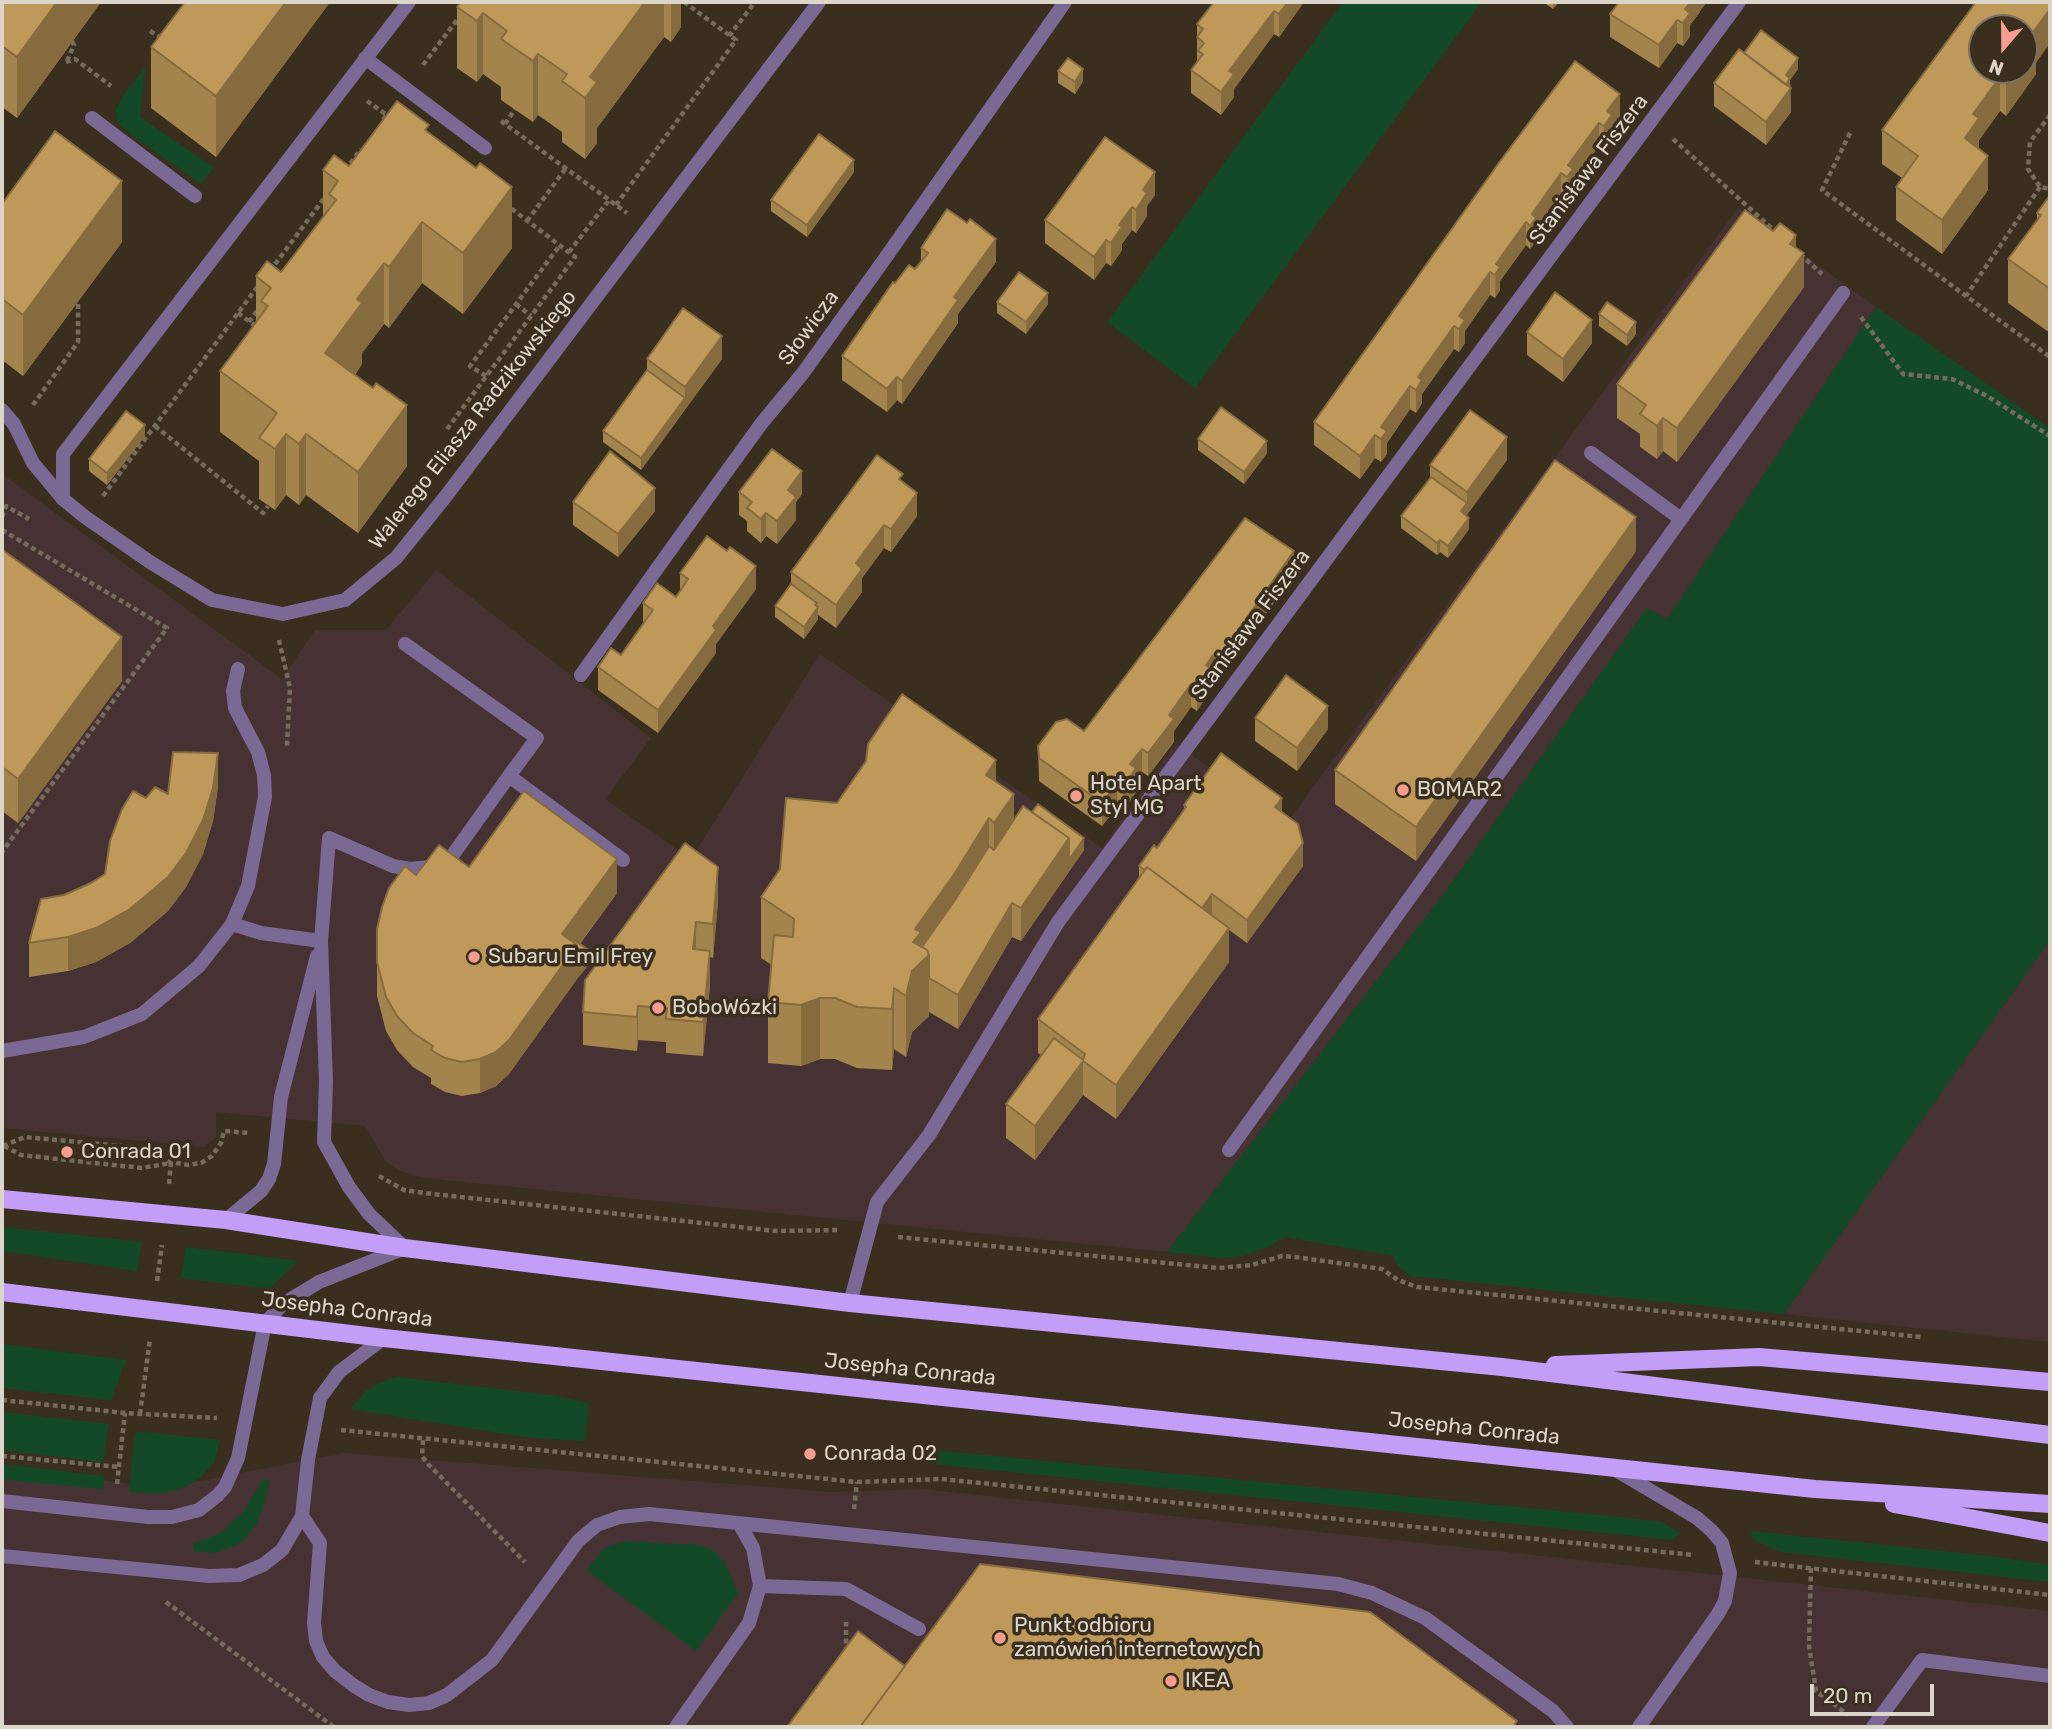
<!DOCTYPE html>
<meta charset="utf-8">
<style>
body{margin:0}
#map{position:relative;width:2052px;height:1729px;overflow:hidden;background:#3a2f1e;font-family:Rubik,sans-serif}
canvas{display:block}
.frame{position:absolute;inset:0;border:4px solid #dcd5ca;pointer-events:none}
.north{position:absolute;left:1968px;top:14px;width:70px;height:70px;box-sizing:border-box;background:#3a2f1e;border:2px solid #7b7163;border-radius:50%;rotate:200deg;font-size:19px;font-weight:700;line-height:28px;text-align:center;color:#dcd5ca}
.north::after{content:'';display:block;margin:auto;width:24px;height:32px;background:#f59d8e;clip-path:polygon(50% 0,100% 100%,50% 72%,0 100%)}
.scale{position:absolute;left:1810px;top:1684px;width:124px;height:32px;box-sizing:border-box;border:4px solid #dcd5ca;border-top:0;padding-left:9px;font-size:21px;line-height:24px;white-space:nowrap;color:#dcd5ca;-webkit-text-stroke:5px #3a2f1e;paint-order:stroke}
</style>
<div id="map">
<canvas width="2052" height="1729"></canvas>
<div class="frame"></div>
<div class="north">N</div>
<div class="scale">20 m</div>
</div>
<script>
const g = document.querySelector('canvas').getContext('2d');
g.lineJoin = 'round';
function fill(path, color) { g.fillStyle = color; g.fill(path, 'evenodd'); }
const poly = rows => new Path2D(rows.map(r => 'M' + r).join(''));
function strokePath(path, color, width, dash) { g.strokeStyle = color; g.lineWidth = width; g.lineCap = dash ? 'butt' : 'round'; g.setLineDash(dash || []); g.stroke(path); }
function label(font, color, halo, rows, align = 'center') {
  g.font = font + ' Rubik,sans-serif'; g.lineWidth = 7; g.setLineDash([]); g.textBaseline = 'middle'; g.strokeStyle = halo; g.fillStyle = color; for (const [text, x, y, turn = 0] of rows) {
    g.save(); g.translate(x, y); g.rotate((+turn || 0) * Math.PI / 180); g.textAlign = isNaN(turn) ? turn : align; if (halo) g.strokeText(text, 0, 0); g.fillText(text, 0, 0); g.restore();
  }
}
fill(poly([
 [1738,208,1876,307,1667,620,1647,608,1445,892,1167,1252,424,1178,400,1171,386,1162,365,1126,216,1112,216,1137,205,1147,2,1128,2,474,282,679,315,630,386,630,436,570,651,738,605,799,691,859,820,654,1102,848,1176,743,1286,824],
 [2050,940,2050,1342,1784,1314],
 [343,1453,831,1492,922,1489,2050,1611,2050,1727,2,1727,2,1469,165,1488]
]), '#473233');
fill(poly([
 [1343,2,1482,2,1195,388,1107,322],
 [145,68,140,117,214,168,201,184,133,136,117,122,116,109,124,94],
 [1876,307,2050,428,2050,940,1784,1314,1410,1276,1397,1265,1394,1256,1285,1237,1266,1248,1241,1256,1223,1258,1167,1252,1445,892,1647,608,1667,619],
 [2,1227,142,1242,137,1271,2,1251],
 [186,1247,298,1261,269,1289,181,1278],
 [2,1344,126,1360,111,1400,2,1388],
 [397,1377,550,1395,589,1403,585,1441,531,1438,350,1409,366,1391,379,1383],
 [2,1412,109,1424,103,1462,2,1450],
 [137,1432,146,1432,220,1440,214,1462,200,1478,183,1488,159,1494,129,1492,134,1440],
 [932,1450,1620,1517,1662,1522,1681,1533,1672,1540,933,1464],
 [2,1464,104,1476,103,1489,2,1480],
 [263,1479,267,1479,269,1485,264,1505,257,1524,241,1543,216,1553,193,1551,193,1543,207,1539,223,1531,244,1511],
 [1751,1531,1990,1556,2050,1565,2050,1582,1781,1552,1752,1539],
 [624,1541,700,1545,713,1550,724,1562,732,1577,738,1594,696,1651,586,1570,604,1548]
]), '#144927');
strokePath(poly([
 [150,31,162,38],
 [729,36,755,2],
 [67,61,74,45,72,41],
 [66,62,75,59,111,86],
 [423,65,460,16],
 [367,101,387,115,383,120],
 [2050,115,2030,142,2028,169,2040,187,2050,189],
 [501,121,627,213],
 [505,124,515,109],
 [1850,133,1822,190,1966,296],
 [1673,139,1778,234],
 [345,170,361,149],
 [2040,187,1966,296,2050,357],
 [616,205,736,40,684,2],
 [527,221,566,168],
 [569,252,609,200],
 [1800,254,1822,274],
 [270,271,325,197],
 [516,304,531,316],
 [238,313,257,327],
 [1861,317,1903,374,1952,379,1987,396,2050,436],
 [249,322,259,308],
 [486,376,470,366,560,245],
 [33,405,78,342,78,302],
 [155,426,263,513,268,506],
 [447,429,575,257,508,206],
 [103,496,258,286],
 [2,517,6,506,29,519],
 [2,530,167,628,2,852],
 [279,640,290,688,287,746],
 [3,1146,25,1137,143,1148,171,1162,188,1165,201,1163,212,1156,221,1143,224,1131,250,1133],
 [4,1146,21,1155,142,1168,171,1163],
 [379,1176,404,1190,424,1193,776,1231,840,1230],
 [169,1184,171,1162],
 [898,1237,1218,1268,1252,1265,1282,1256,1295,1257,1382,1269,1398,1280,1417,1287,1921,1337],
 [157,1281,162,1245],
 [2,1400,125,1413,217,1418],
 [140,1414,150,1339],
 [341,1430,857,1482,941,1479,1694,1555],
 [423,1440,422,1456,428,1464,525,1562],
 [2,1456,119,1467],
 [117,1484,125,1413],
 [854,1509,857,1482],
 [1755,1562,2050,1595],
 [1811,1568,1809,1646,1816,1691,1848,1715],
 [166,1602,334,1727],
 [846,1652,846,1622]
]), '#746b5c', 4.5, [5, 3.5]);
strokePath(poly([
 [365,58,485,148],
 [92,118,195,196],
 [2,410,14,424],
 [1591,453,1681,519],
 [63,499,63,454,409,2],
 [405,644,537,738,509,776],
 [232,924,261,933,321,941],
 [2,1051,84,1037,142,1014,199,966,232,924,248,886,265,797,264,775,258,752,235,708,233,691,238,669],
 [1229,1150,1843,293],
 [226,1220,261,1191,269,1179,274,1164,281,1097,317,956],
 [1614,1469,1697,1518,1712,1531,1722,1543,1730,1573,1725,1601,1718,1614,1639,1727],
 [2,1501,148,1517,172,1517,199,1510,218,1495,225,1487,238,1458,265,1323,283,1304,319,1282,405,1248,369,1214,349,1187,324,1142,326,1082,321,941,329,838,393,866,410,869,440,866,452,856,509,776,623,860],
 [302,1516,320,1543,314,1623,316,1641,323,1657,335,1671,353,1685,369,1695,388,1702,409,1705,429,1703,447,1695,492,1660,578,1541,597,1525,620,1517,649,1514,1338,1584,1372,1593,1425,1618,1553,1711,1567,1727],
 [2,1556,209,1576,239,1575,263,1565,282,1550,302,1516,308,1460,320,1398,339,1372,384,1338],
 [760,1586,846,1589,919,1629],
 [676,1727,749,1623,760,1586,753,1548,739,1523],
 [1873,1727,1922,1660,2050,1676]
]), '#7a6994', 14);
strokePath(poly([
 [14,424,33,463,63,499,85,517,150,562,212,600,283,614,345,600,396,558,446,496,819,2],
 [581,675,714,489,761,424,803,373,886,257,1065,2],
 [850,1303,877,1202,929,1135,1058,922,1739,2]
]), '#7a6994', 14);
strokePath(poly([
 [2,1199,226,1220,405,1248,850,1303,1502,1367,2050,1435],
 [2,1292,384,1338,1815,1489,2050,1504],
 [1555,1365,1759,1357,2050,1382],
 [1894,1504,2050,1533]
]), '#c39ef8', 18);
fill(poly([
 [2,2,101,2,17,118,2,107],
 [330,2,216,157,151,108,151,47],
 [461,2,681,2,681,27,671,42,664,37,597,128,597,143,585,159,562,142,562,132,538,115,533,122,501,100,501,87,483,74,477,82,457,68,457,7],
 [1214,2,1304,2,1279,37,1274,34,1234,89,1234,97,1221,115,1191,93,1191,70,1198,61,1197,60,1197,24],
 [1543,2,1559,2,1553,9],
 [1976,2,2036,63,2036,74,2006,116,2000,111,1979,140,1979,149,1988,190,1942,254,1896,220,1896,187,1902,178,1882,164,1882,130],
 [1700,12,1690,25,1690,36,1683,46,1677,43,1659,68,1610,37,1610,14],
 [1575,61,1620,117,1612,128,1612,138,1604,149,1599,146,1581,170,1573,182,1573,192,1567,200,1561,196,1536,231,1536,241,1530,249,1526,245,1500,281,1500,290,1495,298,1490,295,1465,331,1465,343,1459,352,1454,349,1422,394,1422,403,1416,413,1410,409,1387,443,1387,454,1381,462,1375,458,1360,479,1314,445,1314,422],
 [1798,69,1790,80,1791,112,1766,145,1714,106,1714,83],
 [1058,71,1083,81,1075,94,1058,83],
 [429,133,512,248,463,314,422,283,389,328,384,324,362,353,362,364,355,375,407,466,358,533,306,495,299,505,286,495,275,510,259,499,259,461,220,432,220,371,256,323,256,276,281,272,323,217,323,170,349,166],
 [854,172,807,237,771,211,771,200],
 [1155,195,1147,206,1147,216,1136,233,1132,230,1122,244,1122,250,1111,266,1106,263,1094,280,1045,243,1045,220],
 [2050,195,2050,333,2008,303,2008,259,2037,220,2037,213],
 [2,204,122,242,23,376,2,360],
 [921,248,996,262,958,314,958,323,902,404,897,400,887,412,842,380,842,356,895,283,915,269,921,262],
 [1796,248,1804,287,1677,462,1663,451,1657,459,1640,447,1640,434,1617,418,1617,384],
 [997,302,1048,304,1026,334,997,313],
 [1599,314,1636,334,1627,346,1599,326],
 [1527,332,1592,343,1563,382,1527,355],
 [647,359,722,359,641,470,603,442,603,431,647,370],
 [145,436,107,485,89,471,89,459],
 [1198,439,1267,453,1244,484,1198,450],
 [1507,460,1466,515,1469,529,1448,558,1440,552,1437,555,1401,528,1401,516,1430,478,1430,465],
 [903,482,917,516,891,552,884,548,862,578,862,592,836,628,818,615,818,619,804,639,775,617,775,606,791,584,791,572],
 [739,492,802,494,796,502,796,520,777,544,766,536,761,543,747,531,747,521,739,515],
 [573,502,655,511,618,557,573,525],
 [1636,551,1416,861,1335,804,1335,770],
 [2,553,122,681,18,823,2,811],
 [680,573,756,589,716,644,716,653,658,733,598,690,598,667,621,655,643,624,643,603,676,597,680,591],
 [1294,574,1222,676,1217,673,1210,682,1210,691,1197,711,1191,707,1174,731,1174,742,1148,776,1142,772,1136,779,1136,792,1123,811,1117,807,1102,826,1039,781,1038,746,1084,731],
 [1255,718,1328,729,1297,771,1255,741],
 [996,782,1014,820,1084,850,1021,941,1012,937,958,1029,929,1012,929,1016,912,1032,906,1057,894,1049,892,1070,857,1068,835,1059,820,1059,801,1066,768,1063,768,1002,772,965,761,958,761,897,837,803],
 [218,787,213,821,203,854,186,887,168,911,130,943,96,962,68,971,29,977,29,943,64,895,91,883,105,874,146,798],
 [1184,805,1282,812,1303,866,1247,943,1229,930,1229,962,1116,1119,1083,1095,1035,1160,1006,1138,1006,1104,1041,1055,1038,1053,1038,1019,1139,878,1139,866,1157,848,1184,810],
 [416,875,617,893,580,944,590,963,577,979,509,1074,496,1086,480,1093,462,1096,445,1092,431,1084,431,1078,413,1067,397,1050,386,1031,377,996,377,929],
 [718,901,713,958,710,957,710,985,703,1056,666,1053,666,1042,638,1040,637,1051,583,1045,583,1012]
]), '#a4844d');
fill(poly([
 [57,2,101,2,17,118,17,57],
 [286,2,330,2,216,157,216,96],
 [645,2,664,2,664,37,597,128,597,143,585,159,585,98,590,77],
 [671,2,681,2,681,27,671,42],
 [1288,2,1304,2,1279,37,1279,14],
 [1553,2,1559,2,1553,9],
 [1691,2,1707,2,1690,25,1690,36,1683,46,1683,23,1685,9],
 [2050,9,2050,43,2036,63,2036,74,2006,116,2006,82,2014,70,2024,70,2024,57,2030,36],
 [1274,11,1274,34,1234,89,1234,97,1221,115,1221,92,1229,71],
 [483,13,483,74,477,82,477,21],
 [1677,20,1677,43,1659,68,1659,45],
 [538,54,538,115,533,122,533,61],
 [1798,58,1798,69,1790,80,1791,112,1766,145,1766,122,1786,75],
 [1083,69,1083,81,1075,94,1075,82],
 [2000,77,2000,111,1979,140,1979,152,1965,138,1973,114],
 [1620,94,1620,117,1612,128,1612,138,1604,149,1604,126,1607,111],
 [1599,123,1599,146,1573,182,1573,192,1567,200,1568,165],
 [1988,156,1988,190,1942,254,1942,220],
 [854,160,854,172,807,237,807,225],
 [1155,172,1155,195,1147,206,1147,216,1136,233,1136,210,1143,190],
 [1561,173,1561,196,1536,231,1536,241,1530,249,1530,226,1532,214],
 [122,181,122,242,23,376,23,315],
 [512,187,512,248,463,314,463,253],
 [1132,207,1132,230,1122,244,1122,250,1111,266,1111,243,1119,225],
 [422,222,422,283,389,328,389,267],
 [1526,222,1526,245,1500,281,1500,290,1495,298,1496,264],
 [1796,235,1796,264,1804,253,1804,287,1677,462,1677,428],
 [996,239,996,262,958,314,958,323,902,404,902,381,954,297],
 [1106,240,1106,263,1094,280,1094,257],
 [384,263,384,324,362,353,362,364,325,414,325,353,357,299],
 [1490,272,1490,295,1465,331,1465,343,1459,352,1459,316],
 [1048,293,1048,304,1026,334,1026,322],
 [1592,320,1592,343,1563,382,1563,359],
 [1636,322,1636,334,1627,346,1627,335],
 [1454,326,1454,349,1422,394,1422,403,1416,413,1416,390,1418,377],
 [722,336,722,359,641,470,641,458,685,398,685,387],
 [897,377,897,400,887,412,887,389],
 [1410,386,1410,409,1387,443,1387,454,1381,462,1381,427],
 [407,405,407,466,358,533,358,472],
 [1663,418,1663,451,1657,459,1657,426],
 [145,425,145,436,107,485,107,473],
 [286,434,286,495,275,510,275,449],
 [306,434,306,495,299,505,299,444],
 [1375,435,1375,458,1360,479,1360,456],
 [1507,437,1507,460,1467,515,1467,492],
 [1267,441,1267,453,1244,484,1244,472],
 [802,471,802,494,796,502,796,520,777,544,777,521,788,490],
 [655,488,655,511,618,557,618,534],
 [917,493,917,516,891,552,891,529],
 [1467,503,1467,515,1461,511],
 [766,513,766,536,761,543,761,519],
 [1636,517,1636,551,1416,861,1416,827],
 [1469,518,1469,529,1448,558,1448,546],
 [884,525,884,548,862,578,862,592,836,628,836,605,856,563],
 [1440,540,1440,552,1437,555,1437,543],
 [1294,551,1294,574,1222,676,1222,653],
 [756,566,756,589,716,644,716,653,658,733,658,710,713,626],
 [817,603,817,609,818,607,818,619,804,639,804,627],
 [122,637,122,681,18,823,18,779],
 [1217,650,1217,673,1210,682,1210,691,1197,711,1197,688,1206,665],
 [1191,684,1191,707,1174,731,1174,742,1148,776,1148,753,1169,715],
 [1328,706,1328,729,1297,771,1297,748],
 [1142,749,1142,772,1136,779,1136,792,1123,811,1123,788,1130,764],
 [218,753,218,787,213,821,203,854,186,887,168,911,130,943,96,962,68,971,68,937],
 [996,760,996,819,1014,794,1014,855,994,884,994,823,989,818,989,880,929,970,929,1016,912,1032,906,1057,906,996,915,929,986,775],
 [1117,784,1117,807,1102,826,1102,803],
 [1282,798,1282,821,1275,807],
 [1069,838,1084,838,1084,850,1021,941,1021,908],
 [1303,843,1303,866,1247,943,1247,920],
 [617,859,617,893,577,947,590,951,590,963,577,979,509,1074,496,1086,480,1093,480,1059,562,934],
 [718,867,718,901,713,958,713,924],
 [1212,894,1212,917,1200,910],
 [1012,903,1012,937,958,1029,958,995],
 [696,922,696,956,693,949],
 [1229,928,1229,962,1116,1119,1116,1085],
 [710,951,710,985,703,1056,703,1022],
 [894,988,894,1049,892,1070,892,1009],
 [820,998,820,1059,801,1066,801,1005],
 [638,1006,638,1040,637,1051,637,1017],
 [1083,1061,1083,1095,1035,1160,1035,1126]
]), '#866b3e');
const building = poly([
 [2,2,57,2,17,57,2,46,2,2],
 [185,2,286,2,216,96,151,47,185,2],
 [461,2,645,2,590,77,597,82,585,98,562,81,567,74,538,54,533,61,501,39,507,31,483,13,477,21,457,7,461,2],
 [1214,2,1288,2,1279,14,1274,11,1229,71,1234,74,1221,92,1191,70,1203,54,1198,51,1204,43,1197,37,1203,29,1197,24,1214,2],
 [1619,2,1691,2,1685,9,1690,13,1683,23,1677,20,1659,45,1610,14,1619,2],
 [1976,2,2050,2,2050,9,2030,36,2036,41,2024,57,2024,28,1982,28,1982,70,2014,70,2006,82,2000,77,1973,114,1979,118,1965,138,1988,156,1942,220,1896,187,1918,156,1882,130,1976,2],
 [1761,30,1798,58,1786,75,1790,78,1786,85,1744,53,1761,30],
 [1739,49,1791,88,1766,122,1714,83,1739,49],
 [1068,58,1083,69,1075,82,1058,71,1068,58],
 [1575,61,1620,94,1607,111,1612,115,1604,126,1599,123,1568,165,1573,169,1567,177,1561,173,1532,214,1536,218,1530,226,1526,222,1496,264,1500,267,1495,275,1490,272,1459,316,1465,320,1459,329,1454,326,1418,377,1422,380,1416,390,1410,386,1381,427,1387,431,1381,439,1375,435,1360,456,1314,422,1498,164,1575,61],
 [397,101,429,125,425,130,476,168,480,163,512,187,463,253,422,222,389,267,384,263,357,299,362,303,325,353,373,388,376,383,407,405,358,472,306,434,299,444,286,434,275,449,268,444,259,438,277,413,220,371,268,306,261,301,271,288,256,276,267,261,281,272,336,200,329,194,338,181,323,170,334,155,349,166,397,101],
 [55,131,122,181,23,315,2,299,2,204,55,131],
 [819,134,854,160,807,225,771,200,819,134],
 [1105,137,1155,172,1143,190,1147,193,1136,210,1132,207,1119,225,1122,227,1111,243,1106,240,1094,257,1045,220,1105,137],
 [2050,195,2050,289,2008,259,2041,215,2037,213,2050,195],
 [947,209,967,223,970,219,996,239,954,297,958,300,902,381,897,377,887,389,842,356,893,282,895,283,909,265,915,269,928,253,921,248,947,209],
 [1745,210,1773,231,1780,223,1796,235,1790,244,1804,253,1677,428,1663,418,1657,426,1640,414,1646,405,1617,384,1745,210],
 [1019,272,1048,293,1026,322,997,302,1019,272],
 [1555,292,1592,320,1563,359,1527,332,1555,292],
 [1607,302,1636,322,1627,335,1599,314,1607,302],
 [683,308,722,336,685,387,647,359,683,308],
 [647,370,685,398,641,458,603,431,647,370],
 [1221,407,1267,441,1244,472,1198,439,1221,407],
 [1470,410,1507,437,1467,492,1430,465,1470,410],
 [126,411,145,425,107,473,89,459,126,411],
 [772,449,802,471,788,490,796,497,777,521,766,513,761,519,747,508,752,502,739,492,772,449],
 [610,451,655,488,618,534,573,502,610,451],
 [877,455,903,474,899,479,917,493,891,529,884,525,856,563,862,569,836,605,791,572,877,455],
 [1555,460,1636,517,1416,827,1335,770,1555,460],
 [1431,477,1467,503,1461,511,1469,518,1448,546,1440,540,1437,543,1401,516,1431,477],
 [1245,518,1294,551,1222,653,1217,650,1206,665,1210,668,1197,688,1191,684,1169,715,1174,719,1148,753,1142,749,1130,764,1136,768,1123,788,1117,784,1102,803,1039,758,1038,746,1056,722,1067,719,1084,731,1245,518],
 [707,536,727,551,730,547,756,566,713,626,716,630,658,710,598,667,611,648,621,655,653,610,643,603,657,583,676,597,688,579,680,573,707,536],
 [4,551,122,637,18,779,2,767,2,553,4,551],
 [791,584,817,603,815,605,818,607,804,627,775,606,791,584],
 [1286,675,1328,706,1297,748,1255,718,1286,675],
 [902,694,996,760,986,775,1014,794,994,823,989,818,955,873,915,929,921,932,913,942,927,950,929,955,912,971,906,996,894,988,892,1009,857,1007,835,998,820,998,801,1005,768,1002,774,935,793,937,794,919,761,897,780,869,786,798,837,803,866,761,868,744,902,694],
 [173,752,218,753,213,788,203,820,186,853,168,877,130,909,96,928,68,937,29,943,41,899,64,895,91,883,105,874,110,841,122,809,133,791,146,798,155,787,168,794,173,752],
 [1221,753,1282,798,1275,807,1298,824,1303,843,1247,920,1212,894,1202,908,1147,867,1145,870,1139,866,1154,845,1157,848,1186,807,1184,805,1221,753],
 [524,791,617,859,562,934,577,945,509,1040,496,1052,480,1059,462,1062,445,1058,431,1050,433,1046,413,1033,397,1016,386,997,377,962,377,929,382,907,389,888,405,866,416,875,439,845,469,867,524,791],
 [1038,804,1084,838,1069,860,1069,838,1032,812,1038,804],
 [1023,806,1069,838,1021,908,1012,903,958,995,929,978,929,955,927,950,922,947,955,900,989,846,994,850,1023,806],
 [685,843,718,867,713,924,696,922,693,949,710,951,703,1022,666,1019,667,1008,638,1006,637,1017,583,1012,585,980,685,843],
 [1147,867,1229,928,1116,1085,1083,1061,1035,1126,1006,1104,1054,1038,1083,1060,1085,1054,1038,1019,1147,867],
 [574,940,590,951,577,967,577,945,573,942,574,940],
 [980,1564,1370,1612,1517,1721,1513,1727,860,1727,980,1564],
 [858,1631,905,1666,860,1727,787,1727,858,1631]
]);
fill(building, '#bf9959');
strokePath(building, '#866b3e', 2);
for (const [x, y, r, color] of [
 [1403,790,7,"#f59d8e"],
 [1076,796,7,"#f59d8e"],
 [474,957,7,"#f59d8e"],
 [658,1008,7,"#f59d8e"],
 [67,1152,7,"#f59d8e"],
 [810,1454,7,"#f59d8e"],
 [1000,1638,7,"#f59d8e"],
 [1171,1681,7,"#f59d8e"]
]) { const dot = new Path2D(); dot.arc(x, y, r, 0, 2 * Math.PI); g.fillStyle = color; g.fill(dot); strokePath(dot, '#3a2f1e', 2.5); }
label('21px', '#dcd5ca', '#3a2f1e', [
 ["Stanisława Fiszera",1589,170,-53],
 ["Słowicza",809,328,-54],
 ["Walerego Eliasza Radzikowskiego",473,420,-52],
 ["Stanisława Fiszera",1251,625,-53],
 ["Josepha Conrada",347,1310,7],
 ["Josepha Conrada",910,1370,6],
 ["Josepha Conrada",1474,1429,6]
]);
label('21px', '#dcd5ca', '#3a2f1e', [
 ["Hotel Apart",1090,784],
 ["Styl MG",1090,808],
 ["BOMAR2",1417,790],
 ["Subaru Emil Frey",488,957],
 ["BoboWózki",672,1008],
 ["Conrada 01",81,1152],
 ["Conrada 02",824,1454],
 ["Punkt odbioru",1014,1626],
 ["zamówień internetowych",1014,1650],
 ["IKEA",1185,1681]
], 'left');
</script>
